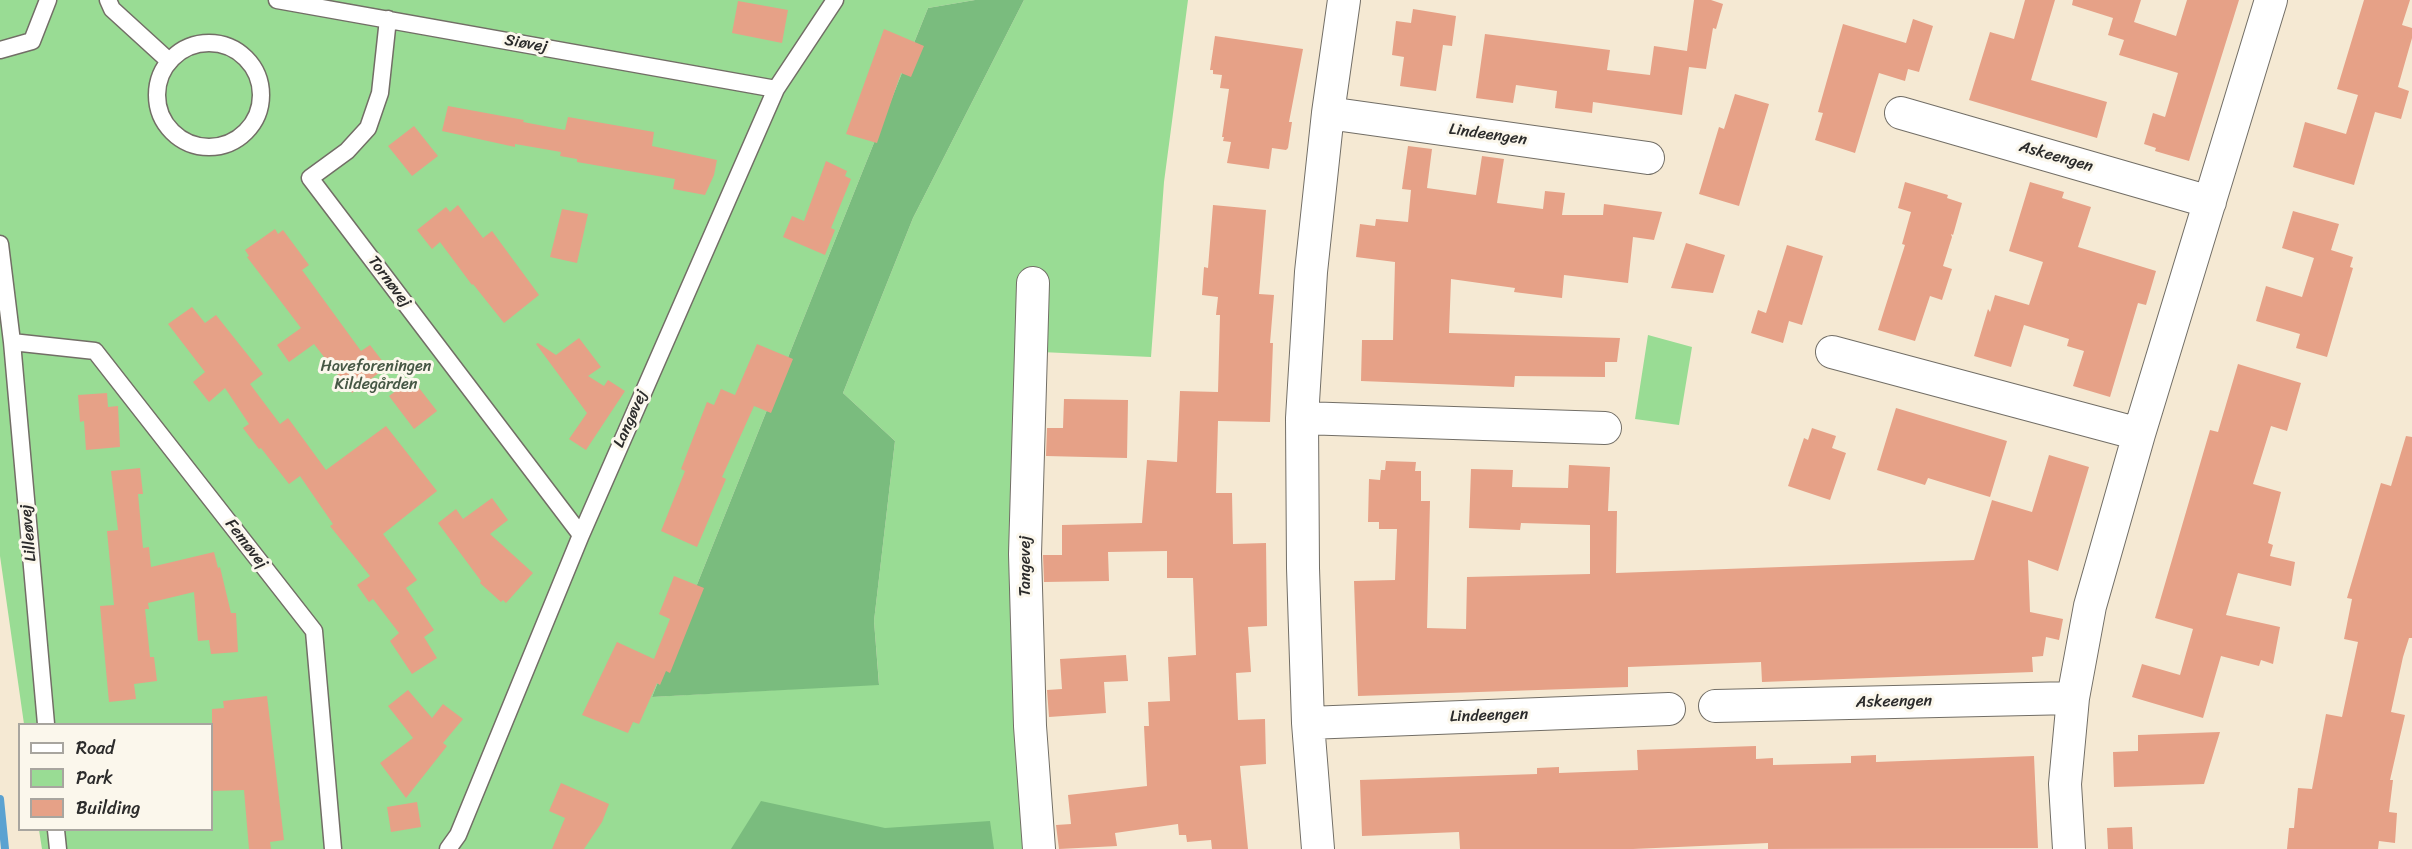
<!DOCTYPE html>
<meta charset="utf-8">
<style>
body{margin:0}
#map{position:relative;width:2412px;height:849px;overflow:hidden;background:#f5e9d3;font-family:Sriracha,sans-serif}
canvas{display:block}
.legend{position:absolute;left:18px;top:723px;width:195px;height:108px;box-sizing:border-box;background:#fbf7ec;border:2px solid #a8a59f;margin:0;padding:8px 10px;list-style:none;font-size:18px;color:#2b2b2b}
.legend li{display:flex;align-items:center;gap:12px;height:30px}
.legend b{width:30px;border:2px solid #a8a59f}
</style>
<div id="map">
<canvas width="2412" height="849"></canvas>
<ul class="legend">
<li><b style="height:8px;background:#fff"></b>Road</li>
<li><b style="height:16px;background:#99dc94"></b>Park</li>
<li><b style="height:16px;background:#e6a187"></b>Building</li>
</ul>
</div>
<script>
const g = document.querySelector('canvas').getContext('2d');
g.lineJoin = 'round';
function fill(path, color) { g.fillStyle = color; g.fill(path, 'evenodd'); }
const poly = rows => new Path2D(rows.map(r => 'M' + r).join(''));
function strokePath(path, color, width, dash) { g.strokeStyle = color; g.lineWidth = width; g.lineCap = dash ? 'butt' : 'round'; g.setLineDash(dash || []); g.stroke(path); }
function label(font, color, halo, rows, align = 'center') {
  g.font = font + ' Sriracha,sans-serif'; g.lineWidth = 6; g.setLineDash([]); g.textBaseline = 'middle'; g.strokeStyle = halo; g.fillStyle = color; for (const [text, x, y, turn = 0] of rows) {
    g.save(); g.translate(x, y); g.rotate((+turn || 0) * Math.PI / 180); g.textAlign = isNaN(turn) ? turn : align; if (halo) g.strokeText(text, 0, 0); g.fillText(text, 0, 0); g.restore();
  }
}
fill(poly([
 [0,0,975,0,928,8,652,697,879,684,874,621,895,441,843,393,913,218,1024,0,1188,0,1164,182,1151,357,1019,351,1030,849,42,849,39,830,212,830,212,724,24,724,0,556],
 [1648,335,1692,347,1679,425,1635,419]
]), '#99dc94');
fill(poly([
 [975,0,1024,0,913,218,843,393,895,441,874,621,879,685,652,697,928,8],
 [761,801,885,828,990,821,994,849,731,849]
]), '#7abc7e');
strokePath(poly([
 [0,799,5,849]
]), '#5ba2d1', 8);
fill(poly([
 [1694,0,1711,0,1723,4,1716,29,1713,28,1706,69,1689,67,1682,115,1593,102,1592,113,1555,108,1557,91,1516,85,1513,103,1476,98,1485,34,1610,50,1607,70,1650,75,1654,46,1687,51],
 [2025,0,2055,0,2031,80,2107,102,2097,138,1969,100,1990,32,2014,39],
 [2073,0,2141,0,2134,22,2176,36,2187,0,2239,0,2189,161,2155,151,2156,148,2144,144,2153,113,2165,117,2178,73,2119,55,2124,40,2108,35,2113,18,2072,5],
 [2364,0,2410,0,2402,25,2412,28,2412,38,2398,87,2409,91,2401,119,2375,112,2354,185,2293,167,2305,122,2346,134,2358,95,2337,89],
 [738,1,788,10,782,43,732,33],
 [1413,9,1456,16,1452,46,1443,45,1436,91,1400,86,1404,57,1392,55,1396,21,1411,23],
 [1913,19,1933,26,1919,72,1908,69,1905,81,1879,73,1855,153,1815,140,1823,113,1818,112,1843,24,1906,43],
 [884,29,924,46,911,77,901,73,877,143,846,134],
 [1215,36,1303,49,1289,122,1292,122,1288,148,1286,150,1272,148,1269,169,1227,163,1231,142,1223,141,1224,137,1222,137,1229,89,1220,88,1222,75,1213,74,1213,70,1210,70],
 [1735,94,1769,104,1739,206,1699,194,1719,127,1724,129],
 [448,106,524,120,523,122,565,130,568,117,654,132,652,146,717,160,714,175,705,195,673,189,675,179,577,162,577,159,560,156,561,152,515,144,515,147,442,131],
 [414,126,438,156,412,176,388,146],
 [1408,146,1432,149,1427,188,1476,195,1482,156,1504,159,1497,203,1543,209,1545,191,1565,193,1562,215,1603,215,1604,204,1662,212,1654,240,1633,237,1628,283,1564,275,1562,298,1514,292,1515,288,1451,279,1449,333,1620,338,1617,362,1605,362,1605,377,1515,376,1514,387,1361,381,1362,340,1393,340,1395,262,1356,257,1360,224,1375,226,1376,219,1408,222,1411,190,1402,189],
 [826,161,847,171,845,176,851,179,831,228,835,230,825,255,783,237,792,216,804,221],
 [1905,182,1948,195,1947,198,1962,203,1953,235,1951,234,1952,237,1943,266,1952,269,1942,300,1930,296,1915,341,1878,330,1905,245,1902,244,1911,212,1898,208],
 [2030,182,2064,192,2062,198,2091,207,2078,247,2156,271,2146,305,2138,303,2110,397,2073,386,2084,351,2067,346,2069,339,2024,325,2011,367,1974,356,1988,309,1990,312,1995,295,2029,305,2043,262,2009,251],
 [458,205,483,238,492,231,539,295,504,323,473,284,472,285,440,242,432,249,417,230,446,207,450,212],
 [1213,205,1266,210,1259,294,1274,295,1270,343,1273,343,1270,422,1218,421,1216,493,1232,493,1233,544,1266,543,1267,626,1248,627,1251,672,1236,673,1238,720,1265,719,1266,764,1240,766,1248,849,1212,849,1211,840,1187,842,1186,835,1179,835,1178,824,1115,833,1117,846,1059,849,1056,825,1071,824,1068,795,1147,786,1144,726,1149,726,1148,702,1170,701,1168,657,1196,655,1193,578,1167,578,1167,551,1108,552,1109,581,1044,582,1043,555,1062,555,1062,525,1142,523,1147,460,1177,462,1180,391,1218,392,1220,315,1216,315,1218,297,1202,295,1204,267,1208,268],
 [562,209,588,214,577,263,550,257],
 [2293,211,2339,224,2331,250,2353,257,2350,267,2353,268,2327,357,2296,348,2300,334,2256,321,2266,286,2302,297,2314,258,2282,248],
 [275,229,278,234,283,230,309,265,302,270,361,351,370,345,387,367,352,393,314,344,289,362,277,345,301,328,247,257,249,256,245,250],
 [1686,243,1725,255,1713,293,1671,288],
 [1787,245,1823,256,1802,325,1789,321,1783,343,1751,333,1758,310,1766,313],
 [192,307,205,323,216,315,263,374,250,384,280,424,288,418,326,470,386,426,437,491,383,534,417,580,406,588,434,630,424,637,437,658,412,674,390,641,399,633,373,599,369,602,357,585,370,576,330,526,333,524,300,476,289,484,261,448,259,449,243,428,249,424,225,388,209,402,193,382,205,372,168,324],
 [579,338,601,367,588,376,604,386,608,380,625,391,586,450,569,439,587,413,536,344,538,343,556,355],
 [757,344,793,359,771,413,754,406,722,477,726,479,697,547,661,531,685,471,681,469,707,402,714,405,721,389,735,395],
 [2238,364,2301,383,2287,431,2271,426,2253,484,2281,492,2268,543,2273,545,2270,556,2295,562,2291,586,2238,573,2226,615,2280,627,2273,664,2261,660,2259,666,2221,656,2203,718,2132,697,2142,664,2180,675,2193,629,2155,618,2210,430,2218,432],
 [412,379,437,411,414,429,389,396],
 [107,393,108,407,118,406,120,447,86,450,84,421,80,422,78,395],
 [1064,399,1128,400,1127,458,1046,456,1047,428,1063,428],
 [1896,408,2007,441,1990,497,1928,478,1925,485,1877,470],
 [1812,428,1836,436,1832,448,1846,453,1830,500,1788,486,1804,438,1808,440],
 [2406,436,2412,437,2412,638,2409,638,2403,657,2391,712,2405,715,2390,780,2393,780,2389,812,2397,813,2395,843,2379,841,2378,849,2287,849,2289,828,2294,828,2298,788,2312,789,2326,714,2342,717,2358,642,2344,639,2352,599,2347,598,2381,483,2391,486],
 [2049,455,2089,467,2058,571,2028,560,2030,612,2063,619,2059,640,2046,637,2043,656,2032,657,2033,672,1762,682,1761,662,1628,667,1628,687,1358,696,1354,581,1395,580,1397,529,1379,529,1379,522,1368,522,1369,479,1380,480,1381,470,1385,470,1386,461,1416,462,1415,471,1421,471,1421,501,1430,501,1427,628,1466,629,1467,577,1590,574,1590,525,1521,523,1520,530,1469,528,1471,469,1513,470,1512,487,1568,488,1569,465,1610,467,1608,511,1617,511,1616,573,1974,560,1992,500,2032,512],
 [140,468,143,494,138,494,143,548,149,547,151,567,214,552,218,568,220,567,231,613,236,613,238,652,211,654,209,640,198,641,194,592,148,603,149,609,145,609,150,657,154,657,157,681,134,684,136,699,109,702,100,606,114,605,107,531,118,530,111,471],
 [492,498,508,520,490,534,533,573,506,603,503,600,501,602,480,583,481,581,438,523,456,509,463,519],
 [674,576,704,588,670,673,666,671,660,685,657,683,639,724,633,722,628,733,582,715,617,642,654,659,670,619,659,614],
 [1126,655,1128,681,1104,682,1106,713,1049,717,1047,690,1062,689,1060,659],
 [408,690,432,718,443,704,463,719,443,743,447,746,406,798,380,763,413,738,388,706],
 [267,696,284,840,270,842,271,849,249,849,244,790,212,791,212,709,224,708,223,701],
 [2220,732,2204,784,2114,787,2113,752,2138,751,2138,735],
 [1756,746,1756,759,1773,758,1773,765,1851,763,1851,756,1876,755,1876,762,2034,756,2038,848,1768,849,1768,843,1633,849,1460,849,1459,832,1362,836,1360,780,1537,774,1537,768,1559,767,1559,773,1638,770,1637,750],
 [561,783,609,804,602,822,584,849,552,849,565,818,549,811],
 [417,802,421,827,391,832,387,807],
 [2132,827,2133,849,2108,849,2107,828]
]), '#e6a187');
const lane = poly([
 [108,0,112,9,169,61],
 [277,0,776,89],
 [388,19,380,93,368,128,347,151,310,178,581,535],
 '157 95a52 52 0 1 1 104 0a52 52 0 1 1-104 0Z',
 [0,50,32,41,48,0],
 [0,244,12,342,46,724],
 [12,342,95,351,314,631,333,849],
 [56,830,58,849],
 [448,849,458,835,581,535,776,89,835,0]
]);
const street = poly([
 [1328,113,1648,158],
 [1901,113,2210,202],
 [1033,283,1025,554,1030,726,1039,849],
 [1832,352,2139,434],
 [1302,418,1605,428],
 [1715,706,2073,698],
 [1308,723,1669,709],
 [1318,849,1308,723,1303,568,1302,418,1311,272,1328,113,1344,0],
 [2069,849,2065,784,2073,698,2090,606,2139,434,2271,0]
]);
strokePath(lane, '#726e66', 19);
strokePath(street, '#726e66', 34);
strokePath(lane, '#fff', 16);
strokePath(street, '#fff', 32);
label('16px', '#2b2b2b', '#fbf7ec', [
 ["Siøvej",526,44,10],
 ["Lindeengen",1488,135,8],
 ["Askeengen",2056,157,16],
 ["Tornøvej",389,282,53],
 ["Langøvej",631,419,-66],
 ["Lilleøvej",29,533,-95],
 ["Femøvej",246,544,52],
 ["Tangevej",1026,566,-90],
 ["Askeengen",1894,702,-1],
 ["Lindeengen",1489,716,-2]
]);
label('16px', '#465745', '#fbf7ec', [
 ["Haveforeningen",376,367],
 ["Kildegården",376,385]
]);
</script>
